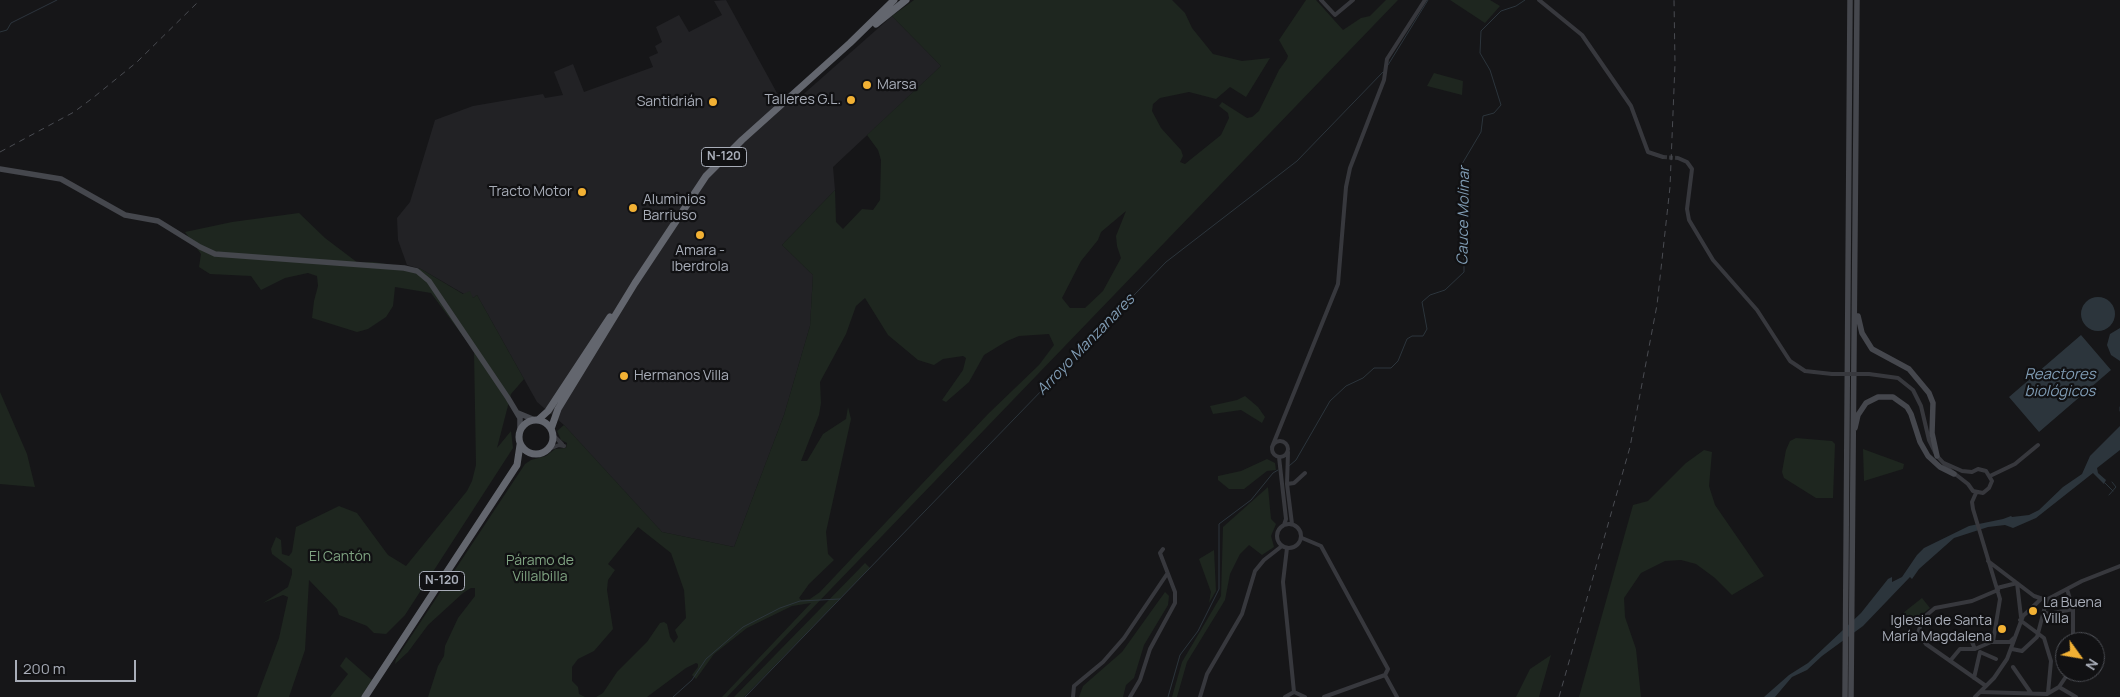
<!DOCTYPE html>
<meta charset="utf-8">
<style>
body{margin:0}
#map{position:relative;width:2120px;height:697px;overflow:hidden;background:#161618;font-family:Manrope,sans-serif}
canvas{display:block}
.north{position:absolute;left:2055px;top:632px;width:50px;height:50px;box-sizing:border-box;background:#111113;border:1px solid #4d4f55;border-radius:50%;rotate:122deg;font-size:14px;font-weight:700;line-height:20px;text-align:center;color:#a8adb8}
.north::after{content:'';display:block;margin:auto;width:18px;height:22px;background:#f2b134;clip-path:polygon(50% 0,100% 100%,50% 72%,0 100%)}
.scale{position:absolute;left:15px;top:660px;width:121px;height:22px;box-sizing:border-box;border:2px solid #a8adb8;border-top:0;padding-left:6px;font-size:15px;line-height:18px;white-space:nowrap;color:#a8adb8;-webkit-text-stroke:4px #111113;paint-order:stroke}
</style>
<div id="map">
<canvas width="2120" height="697"></canvas>
<div class="north">N</div>
<div class="scale">200 m</div>
</div>
<script>
const g = document.querySelector('canvas').getContext('2d');
g.lineJoin = 'round';
function fill(path, color) { g.fillStyle = color; g.fill(path, 'evenodd'); }
const poly = rows => new Path2D(rows.map(r => 'M' + r).join(''));
function strokePath(path, color, width, dash) { g.strokeStyle = color; g.lineWidth = width; g.lineCap = dash ? 'butt' : 'round'; g.setLineDash(dash || []); g.stroke(path); }
function label(font, color, halo, rows, align = 'center') {
  g.font = font + ' Manrope,sans-serif'; g.lineWidth = 4.5; g.setLineDash([]); g.textBaseline = 'middle'; g.strokeStyle = halo; g.fillStyle = color; for (const [text, x, y, turn = 0] of rows) {
    g.save(); g.translate(x, y); g.rotate((+turn || 0) * Math.PI / 180); g.textAlign = isNaN(turn) ? turn : align; if (halo) g.strokeText(text, 0, 0); g.fillText(text, 0, 0); g.restore();
  }
}
fill(poly([
 [726,0,777,93,790,106,892,16,941,66,833,167,835,190,782,245,813,275,810,326,784,415,734,547,662,532,564,425,537,402,477,295,473,298,464,294,421,269,407,265,398,240,397,218,410,202,435,120,473,106,543,94,545,98,563,95,554,72,573,64,584,92,653,67,649,57,658,53,655,46,662,42,656,27,679,15,689,32,722,15,714,1]
]), '#222225');
fill(poly([
 [914,0,1172,0,1185,13,1192,28,1213,54,1242,61,1270,58,1246,97,1230,87,1216,99,1189,92,1160,98,1153,104,1152,111,1161,128,1181,150,1183,156,1180,162,1185,164,1221,135,1229,118,1228,113,1219,106,1222,102,1247,118,1252,117,1259,111,1279,70,1287,59,1288,56,1279,40,1306,0,1316,0,1343,30,1361,18,1370,16,1386,0,1398,0,727,697,722,697,811,603,792,606,747,628,714,654,696,679,692,675,698,667,698,664,696,663,686,668,647,697,596,697,603,693,617,672,647,642,660,623,664,622,667,624,670,637,674,643,678,637,675,630,686,618,684,590,671,553,638,527,608,564,615,570,608,580,607,590,613,629,594,651,578,659,572,667,572,681,578,687,579,694,585,697,428,697,438,666,444,656,445,646,458,618,475,596,475,588,471,588,463,593,428,625,408,652,395,664,396,659,525,464,531,460,546,456,555,449,566,448,567,443,561,440,557,431,564,425,662,532,734,547,784,415,810,326,813,275,782,245,835,190,836,222,843,229,862,209,873,210,880,200,881,160,878,150,867,135,941,66,892,16],
 [1126,211,1116,236,1117,246,1121,258,1103,291,1085,308,1070,308,1062,298,1081,261,1098,240,1101,232],
 [865,298,888,335,918,360,934,365,943,359,963,356,966,358,963,370,942,400,946,402,969,382,984,355,1007,341,1019,336,1049,334,1054,345,1039,365,988,414,820,592,810,599,801,600,799,598,809,584,834,560,828,554,826,532,851,419,848,407,846,419,823,434,807,461,801,461,819,415,821,403,820,382,846,334,856,306],
 [1450,0,1490,0,1500,6,1485,23],
 [1434,73,1463,81,1462,95,1427,86],
 [299,213,325,238,358,263,373,262,421,269,463,294,470,291,473,298,477,295,524,379,511,394,497,448,511,431,513,448,405,615,386,634,374,633,367,626,339,615,337,609,309,580,305,650,289,697,257,697,279,638,288,597,283,595,263,603,288,587,292,574,292,569,272,554,271,549,276,537,281,540,282,554,289,556,292,552,296,527,339,506,357,513,388,555,406,566,467,491,472,481,476,465,474,351,431,293,395,287,393,306,386,317,368,329,357,332,312,318,314,301,318,286,317,276,308,273,285,278,261,290,251,276,210,274,199,267,201,254,185,232,232,222],
 [0,392,27,454,35,487,0,484],
 [1245,396,1258,407,1265,417,1262,423,1241,410,1213,414,1210,406,1237,400],
 [1796,438,1832,441,1835,444,1833,498,1816,498,1784,478,1782,472,1786,450,1790,441],
 [1863,449,1904,464,1903,469,1864,481],
 [1704,450,1712,452,1709,486,1715,505,1764,576,1732,595,1715,578,1696,564,1681,560,1665,561,1641,573,1624,598,1625,617,1636,649,1641,697,1579,697,1633,505,1648,501,1686,463],
 [1267,459,1275,463,1276,470,1267,471,1244,489,1229,489,1218,480,1218,476,1241,471],
 [1268,487,1271,519,1276,524,1271,536,1274,547,1262,555,1249,545,1240,554,1230,574,1225,600,1187,662,1177,697,1172,697,1182,662,1221,596,1223,527],
 [1214,550,1216,591,1209,603,1211,592,1199,559],
 [865,563,870,568,744,697,734,697],
 [1165,592,1169,596,1168,605,1144,645,1134,678,1126,685,1123,697,1079,697,1083,686,1122,652],
 [1922,598,1930,608,1911,623,1903,613],
 [1551,655,1539,697,1516,697,1530,669],
 [346,657,372,680,361,697,330,697,348,674,340,666]
]), '#1e261f');
fill(poly([
 '2081 314a17 17 0 1 1 34 0a17 17 0 1 1-34 0Z',
 [2120,328,2120,361,2111,355,2107,345,2110,334],
 [2081,335,2111,370,2039,432,2009,397],
 [2120,426,2120,450,2097,468,2098,473,2106,480,2104,484,2093,473,2036,518,2013,528,2005,525,1988,527,1954,538,1919,569,1912,579,1910,577,1863,626,1822,656,1807,670,1792,677,1775,697,1764,697,1789,675,1808,663,1861,613,1888,579,1892,577,1892,582,1902,577,1917,555,1924,548,1969,526,2003,519,2011,516,2012,517,2029,515,2039,510,2063,487,2082,474,2090,456]
]), '#2c353c');
strokePath(poly([
 [0,32,7,30,11,23,57,0],
 [1388,65,1428,0],
 [2120,407,2120,411],
 [1289,466,1296,460,1330,401,1346,386,1363,378,1374,368,1391,368,1398,361,1407,339,1412,336,1423,336,1427,329,1422,302,1430,295,1445,290,1464,272,1464,222,1460,188,1462,164,1481,132,1483,116,1494,113,1501,105,1490,70,1480,53,1481,31,1501,11,1516,6,1525,0],
 [2105,483,2113,491],
 [2109,495,2116,487,2112,482],
 [673,697,692,680,706,659,743,627,780,608,800,601,840,599],
 [745,697,1166,262,1297,161,1383,72],
 [1168,697,1180,655,1198,631,1219,589,1219,524,1251,500,1273,473,1278,470]
]), '#2c353c', 1);
strokePath(poly([
 [1663,157,1678,158]
]), '#333438', 4, [4, 2]);
strokePath(poly([
 [1321,0,1335,15,1353,0],
 [1539,0,1582,35,1631,106,1648,152,1663,157],
 [1678,158,1687,162,1692,169,1687,209,1689,220,1713,260,1757,310,1790,361,1805,371,1832,374],
 [1869,374,1898,378,1913,390,1921,406,1929,440,1937,456,1950,470,1968,484,1973,491,1983,493,1989,488,1992,481,1986,471,1978,469,1972,472,1962,471,1944,463],
 [553,435,562,444],
 '1272 449a8 8 0 1 1 16 0a8 8 0 1 1-16 0Z',
 [1272,447,1338,284,1346,187,1350,168,1384,80,1387,59,1425,0],
 [549,449,559,445,564,446],
 [1288,452,1287,484,1292,524],
 [1279,457,1286,519,1284,525],
 [1990,476,2015,464,2038,445],
 [1287,484,1294,483,1305,473],
 [1976,493,1972,502,1973,509,2000,599,1993,642],
 '1277 536a12 12 0 1 1 24 0a12 12 0 1 1-24 0Z',
 [1302,538,1321,546,1388,669,1385,675,1324,697],
 [1287,548,1283,582,1294,692],
 [1988,561,2034,596,2046,600,2082,581,2120,566],
 [2017,583,2021,617],
 [1997,588,2017,583],
 [2067,589,2073,609,2073,642],
 [2044,612,2049,614,2073,609],
 [2020,620,2044,638,2051,661,2048,693],
 [1969,635,1975,649],
 [2012,649,2022,651,2037,637,2047,599],
 [1980,652,1996,659],
 [1950,661,1960,649,1975,649,1991,642,2010,642,2014,638],
 [2013,667,2031,693],
 [1385,675,1397,697],
 [1974,678,1980,652],
 [1986,686,1926,644,1918,633,1923,618,1935,608,1972,601,1998,590],
 [2059,687,2076,697],
 [1981,692,2047,694,2059,687,2069,672],
 [1073,697,1074,686,1103,662,1124,638,1167,574],
 [1130,697,1140,680,1150,649,1175,603,1175,592,1160,553,1163,549],
 [1200,697,1207,674,1242,614,1255,571,1264,560,1282,546],
 [1285,697,1294,692,1305,697],
 [1975,697,1994,678,2007,659,2023,616,2041,599]
]), '#37383d', 4);
strokePath(poly([
 [0,169,61,179,125,215,158,221,200,247,215,254,404,268,417,271,429,281,508,398,520,418,520,430],
 [1858,316,1862,333,1872,349,1909,369,1929,393,1933,403,1932,433,1937,456],
 [518,413,535,420],
 [1855,428,1858,415,1866,403,1878,397,1893,397,1907,407,1911,414,1920,442,1928,456,1940,467,1954,474],
 [1845,697,1850,0],
 [1851,697,1857,0]
]), '#45474d', 5.5);
strokePath(poly([
 [876,24,906,0],
 '519 437a17 17 0 1 1 34 0a17 17 0 1 1-34 0Z',
 [538,420,548,411,610,317],
 [551,429,558,409,635,283,706,176,742,140,850,43,894,0],
 [365,697,517,465,520,445]
]), '#63666e', 7);
strokePath(poly([
 [0,152,74,112,94,97,137,62,200,0],
 [1559,697,1630,447,1657,305,1670,187,1675,64,1674,0]
]), '#4a4c52', 1, [6, 5]);
strokePath(poly([
 [1832,374,1869,374]
]), '#37383d', 4);
for (const [x, y, r, color] of [
 [867,85,5,"#f2b134"],
 [851,100,5,"#f2b134"],
 [713,102,5,"#f2b134"],
 [582,192,5,"#f2b134"],
 [633,208,5,"#f2b134"],
 [700,235,5,"#f2b134"],
 [624,376,5,"#f2b134"],
 [2033,611,5,"#f2b134"],
 [2002,629,5,"#f2b134"]
]) { const dot = new Path2D(); dot.arc(x, y, r, 0, 2 * Math.PI); g.fillStyle = color; g.fill(dot); strokePath(dot, '#111113', 2); }
for (const [x, y, w] of [
 [724,157,45],
 [442,581,45]
]) { const box = new Path2D(); box.roundRect(x - w / 2, y - 9.5, w, 19, 4); g.fillStyle = '#111113'; g.fill(box); strokePath(box, '#a8adb8', 1); }
label('bold 12px', '#a8adb8', null, [
 ["N-120",724,157],
 ["N-120",442,581]
]);
label('14px', '#a8adb8', '#111113', [
 ["Marsa",877,85],
 ["Talleres G.L.",841,100,"right"],
 ["Santidrián",703,102,"right"],
 ["Tracto Motor",572,192,"right"],
 ["Aluminios",643,200],
 ["Barriuso",643,216],
 ["Amara -",700,251,"center"],
 ["Iberdrola",700,267,"center"],
 ["Hermanos Villa",634,376],
 ["La Buena",2043,603],
 ["Villa",2043,619],
 ["Iglesia de Santa",1992,621,"right"],
 ["María Magdalena",1992,637,"right"]
], 'left');
label('14px', '#7fa381', '#111113', [
 ["El Cantón",340,557],
 ["Páramo de",540,561],
 ["Villalbilla",540,577]
]);
label('italic 15px', '#7f9bb3', '#111113', [
 ["Cauce Molinar",1464,216,-89],
 ["Arroyo Manzanares",1086,345,-46],
 ["Reactores",2060,375],
 ["biológicos",2060,392]
]);
</script>
